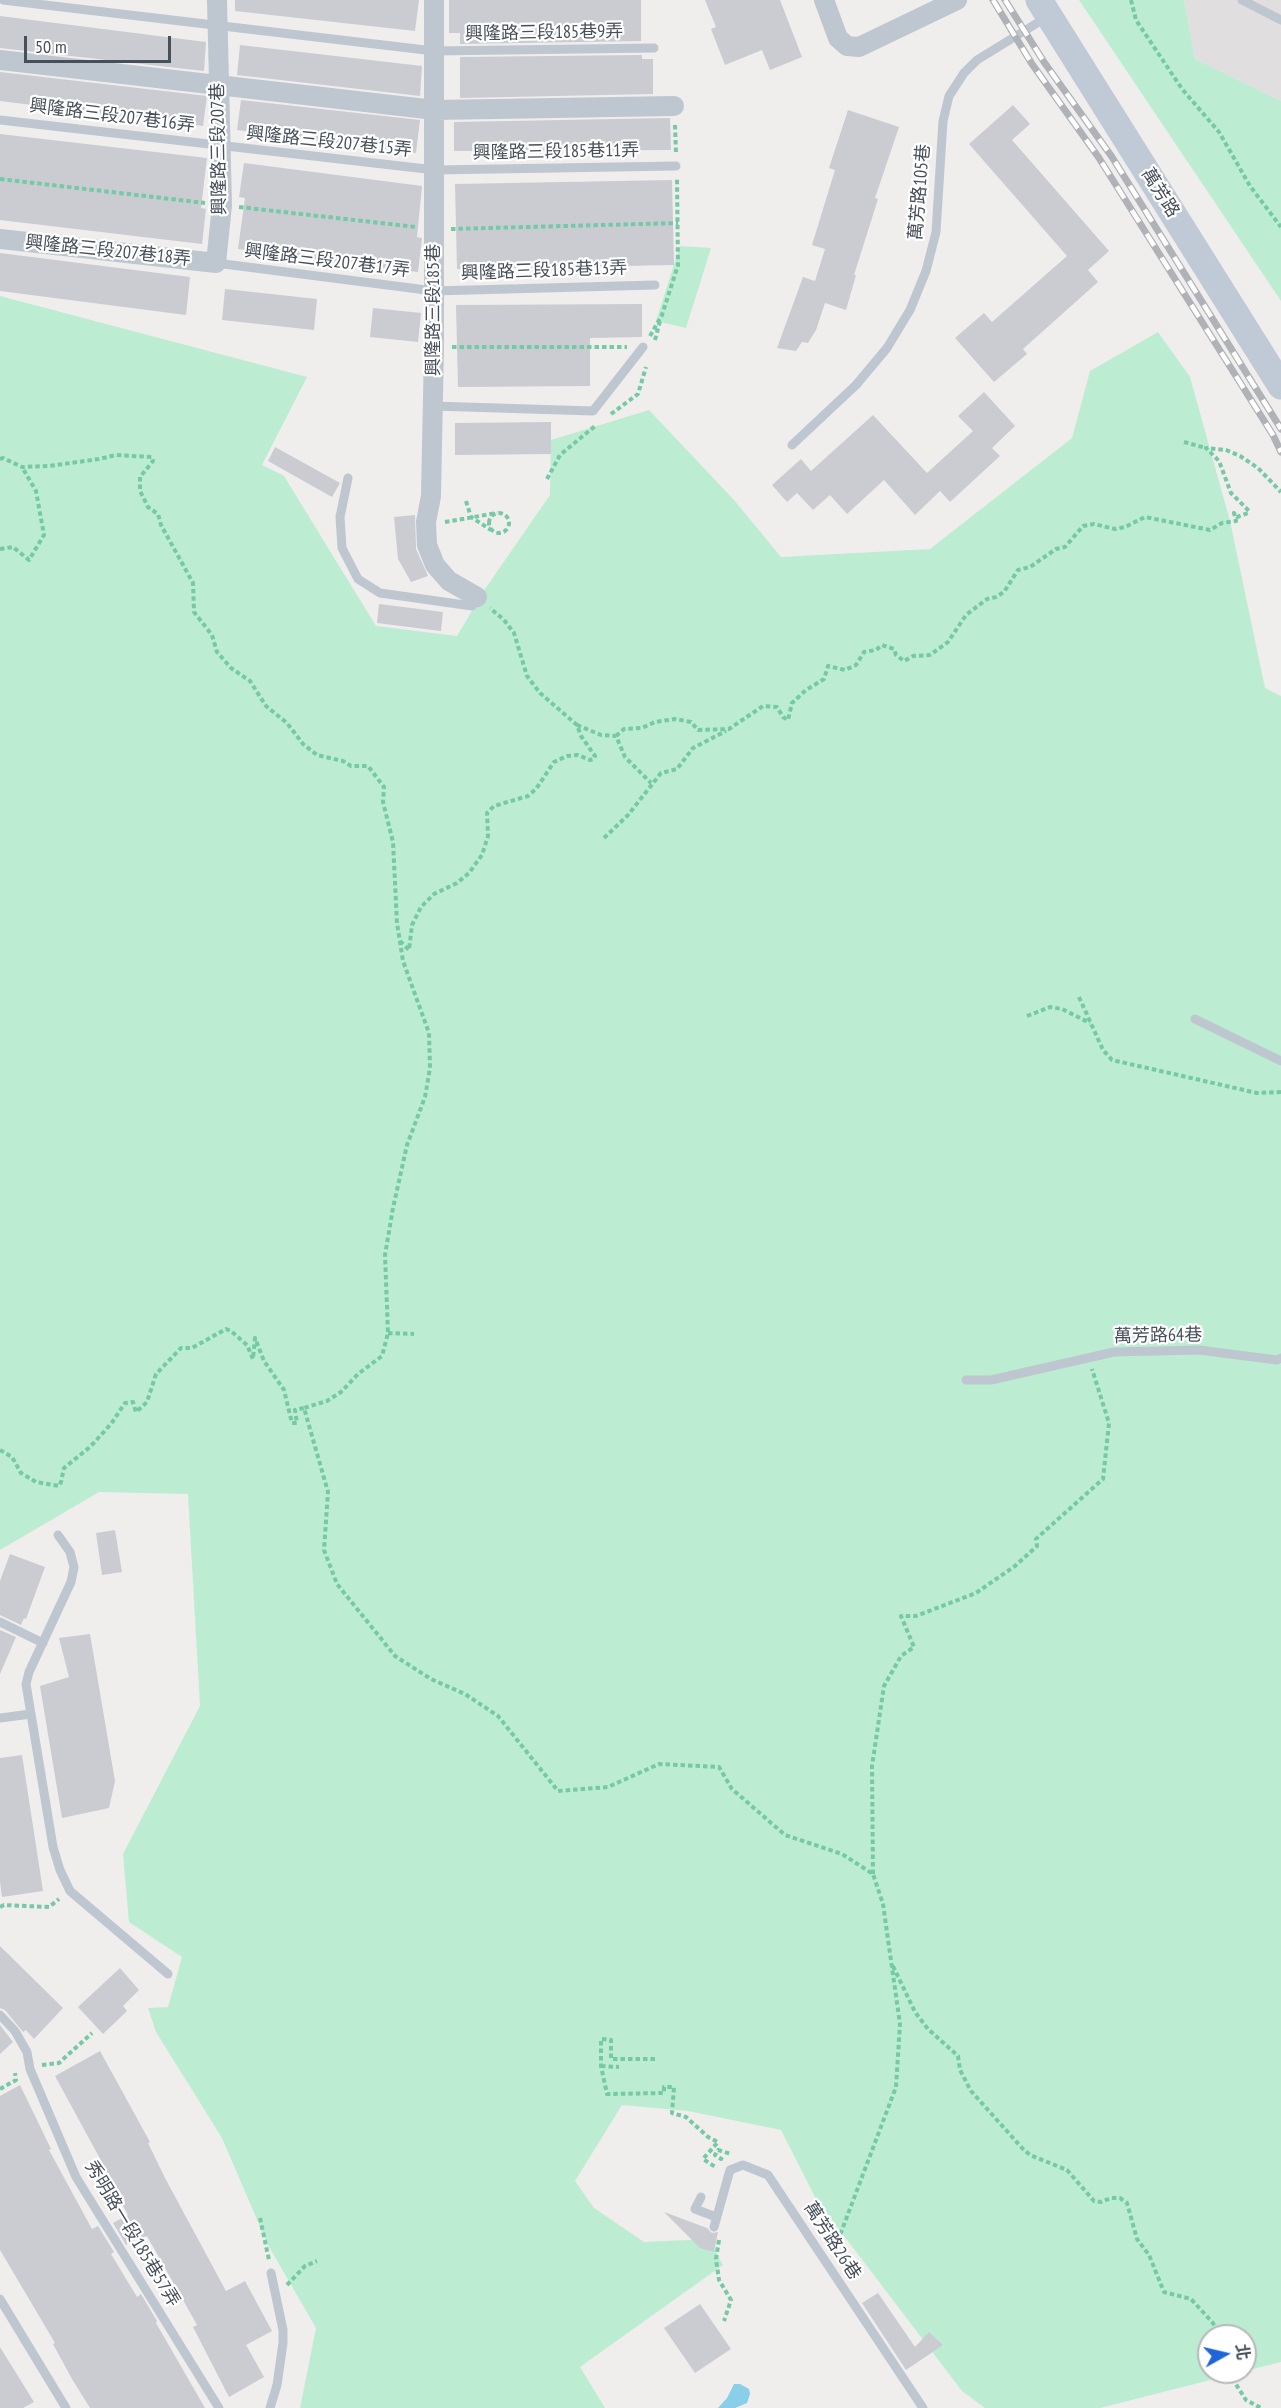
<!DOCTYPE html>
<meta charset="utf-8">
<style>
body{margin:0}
#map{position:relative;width:1281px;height:2408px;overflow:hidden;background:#f0eded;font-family:"PT Sans Narrow","Noto Sans TC",sans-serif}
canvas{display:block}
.north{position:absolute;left:1197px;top:2324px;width:60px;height:60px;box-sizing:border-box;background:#fff;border:2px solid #b5b9bd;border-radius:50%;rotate:82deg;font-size:16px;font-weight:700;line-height:24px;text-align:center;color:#464f5a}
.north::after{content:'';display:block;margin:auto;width:21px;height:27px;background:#1f65d8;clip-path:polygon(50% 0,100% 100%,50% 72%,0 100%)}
.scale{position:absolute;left:24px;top:36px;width:147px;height:27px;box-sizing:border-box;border:3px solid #464f5a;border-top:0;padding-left:8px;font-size:18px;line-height:21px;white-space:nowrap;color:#464f5a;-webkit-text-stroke:4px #fff;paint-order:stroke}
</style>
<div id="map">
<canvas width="1281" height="2408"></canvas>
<div class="north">北</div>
<div class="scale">50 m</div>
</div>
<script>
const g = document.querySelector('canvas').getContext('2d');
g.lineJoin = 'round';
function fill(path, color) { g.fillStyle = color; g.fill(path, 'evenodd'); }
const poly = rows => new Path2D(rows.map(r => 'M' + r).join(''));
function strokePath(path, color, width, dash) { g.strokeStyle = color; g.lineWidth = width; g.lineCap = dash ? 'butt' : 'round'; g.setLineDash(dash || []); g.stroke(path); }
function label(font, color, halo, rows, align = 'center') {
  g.font = font + ' "PT Sans Narrow","Noto Sans TC",sans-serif'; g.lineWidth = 4.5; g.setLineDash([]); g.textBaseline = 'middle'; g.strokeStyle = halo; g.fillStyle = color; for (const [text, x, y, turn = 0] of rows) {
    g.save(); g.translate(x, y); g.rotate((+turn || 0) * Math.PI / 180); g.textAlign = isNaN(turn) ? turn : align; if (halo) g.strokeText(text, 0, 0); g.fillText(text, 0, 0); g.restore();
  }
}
fill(poly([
 [1184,0,1281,0,1281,101,1195,59]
]), '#e1dedf');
fill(poly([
 [1079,0,1184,0,1195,59,1281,101,1281,301],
 [680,246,711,248,686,328,656,321],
 [0,296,307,377,262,465,284,476,376,626,457,636,485,589,550,495,551,440,649,410,734,500,781,557,930,549,1072,438,1090,371,1158,332,1190,377,1230,521,1265,688,1281,696,1281,2362,1245,2371,1245,2336,1209,2336,1209,2372,1242,2372,1100,2408,985,2408,962,2391,816,2199,781,2130,688,2111,622,2105,575,2181,594,2208,644,2242,709,2239,723,2265,580,2367,605,2408,300,2408,316,2328,268,2245,222,2138,156,2032,148,2008,168,2007,182,1957,129,1922,123,1854,200,1706,188,1494,99,1492,0,1550]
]), '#bcedd2');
fill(poly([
 [734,2384,740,2384,749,2389,750,2394,747,2403,735,2408,718,2408,727,2398]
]), '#8acfe8');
fill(poly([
 [235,0,419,0,415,31,235,11],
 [449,0,641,0,641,41,460,44,460,33,449,33],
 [705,0,780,0,802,57,770,70,762,50,725,65,711,29,716,27],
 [0,16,206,42,204,71,0,48],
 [240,45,422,66,420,96,237,75],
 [642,55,642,59,653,59,653,94,460,98,460,57],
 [0,72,207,96,203,126,0,101],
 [241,100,420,120,416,153,237,130],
 [1013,105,1030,124,1012,140,1109,251,1088,270,1098,282,1023,349,1027,354,994,382,955,338,984,313,992,322,1067,256,969,144],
 [848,110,899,127,875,198,878,199,854,275,856,275,846,310,825,303,816,330,808,343,802,342,796,351,777,348,803,277,815,281,825,249,812,245,835,170,829,168],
 [670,118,671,150,454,151,454,122],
 [0,134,207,158,201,208,206,209,202,244,0,220],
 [244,163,422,186,417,237,422,238,418,272,238,249,245,198,239,197],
 [672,180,674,265,457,269,455,184],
 [0,253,190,277,186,315,0,291],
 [225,289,317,299,314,330,222,320],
 [642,304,642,337,590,338,590,386,458,387,456,305],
 [373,308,421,313,418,342,370,337],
 [984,392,1015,426,992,448,1000,456,950,502,940,491,915,515,884,480,847,514,830,495,813,510,797,493,787,502,772,485,801,459,811,471,873,415,927,473,973,431,958,416],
 [551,422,551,454,455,455,455,423],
 [275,447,340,483,332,497,268,461],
 [415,515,416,549,428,576,411,582,398,559,394,517],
 [379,604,443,612,441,631,377,623],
 [115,1530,122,1572,102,1575,96,1533],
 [10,1554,45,1567,26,1619,24,1618,21,1625,0,1615,0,1581],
 [0,1630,16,1637,0,1674],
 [90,1634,115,1781,109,1808,62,1818,40,1686,69,1677,59,1638],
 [22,1755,43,1891,2,1897,0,1882,0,1758],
 [0,1946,63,2008,34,2039,26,2030,23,2032,5,2010,0,2008],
 [120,1968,139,1990,123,2006,127,2011,103,2034,78,2007],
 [0,2025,13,2042,0,2054],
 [100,2051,150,2142,148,2143,165,2178,226,2291,245,2281,272,2331,246,2345,264,2377,229,2397,193,2327,197,2325,147,2236,140,2239,139,2237,126,2245,113,2223,128,2215,108,2178,110,2177,55,2076],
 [20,2085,51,2149,49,2150,92,2229,98,2226,114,2252,111,2254,137,2297,141,2294,157,2321,156,2323,205,2408,90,2408,72,2379,53,2344,55,2343,0,2250,0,2096],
 [664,2212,707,2228,712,2233,718,2232,714,2252,700,2248],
 [878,2293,915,2347,929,2332,943,2345,906,2370,862,2303],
 [700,2304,731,2349,695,2373,664,2328],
 [0,2347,34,2402,23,2408,0,2408]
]), '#caccd2');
strokePath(poly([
 [1131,0,1136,20,1182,89,1219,132,1250,186,1281,227],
 [675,125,676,153],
 [0,179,205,203],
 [239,207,416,227],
 [451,229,678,223],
 [650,336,662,315,678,265,677,179],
 [655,340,660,321],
 [452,347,627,347],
 [611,414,638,394,646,367],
 [1184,442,1206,448],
 [0,459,3,458,22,467,49,466,99,459,116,455,152,457,153,461,140,477,140,491,148,507,158,514,161,525,193,583,194,612,212,635,217,652,231,668,250,681,266,706,287,723,303,744,317,755,343,761,351,766,368,766,384,787,383,802,393,842,397,923,403,961,429,1033,430,1068,425,1097,407,1145,393,1208,385,1255,388,1333,382,1356,358,1374,341,1392,327,1401,304,1408,328,1492,324,1550,337,1584,395,1656,431,1679,465,1694,498,1716,558,1791,608,1787,659,1764,719,1767,732,1789,785,1835,842,1854,873,1874,883,1904,900,2024,896,2087,834,2251],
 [547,479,560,455,595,426],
 [466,501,471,517,491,530],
 '489 523a10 10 0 1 1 20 0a10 10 0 1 1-20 0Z',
 [445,522,497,513],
 [0,549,13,547,29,560,44,535,36,491,22,467],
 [577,725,601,735,616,736,625,757,651,783],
 [616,736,624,729,642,728,655,722,675,719,691,722,698,730,729,729,763,706,777,707,783,717,788,720,792,703,806,690,824,679,828,666,845,670,856,665,864,652,876,650,882,645,894,649,896,655,904,661,913,656,930,655,948,642,966,615,987,599,996,597,1004,592,1018,570,1030,567,1056,549,1065,547,1083,526,1094,524,1115,529,1125,527,1145,517,1210,530,1222,523,1236,521,1234,513,1237,517,1248,513,1249,511,1231,493,1219,461,1206,448,1226,450,1240,456,1258,468,1281,492],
 [604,838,628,815,661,773,677,769,693,748,726,731],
 [400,941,409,950,412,925,421,907,434,894,457,883,469,873,482,855,488,836,487,813,494,806,528,796,536,789,554,762,567,756,578,755,590,760,594,759,595,756,581,736,577,725,540,693,527,676,514,633,504,620,490,608],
 [1079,997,1103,1050,1112,1060,1257,1093,1281,1092],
 [1027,1016,1050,1007,1062,1009,1090,1023],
 [388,1333,414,1334],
 [0,1450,12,1457,21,1473,36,1482,59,1486,61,1482,64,1468,90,1447,111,1424,125,1403,133,1402,136,1412,147,1402,156,1374,181,1348,192,1348,226,1329,231,1331,247,1345,253,1359,255,1338,264,1361,284,1390,292,1423,297,1423,295,1410,304,1408],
 [873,1874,872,1766,884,1686,901,1656,914,1647,901,1616,916,1616,976,1593,1015,1566,1037,1546,1036,1539,1103,1479,1109,1423,1092,1369],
 [0,1907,4,1905,49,1907,59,1899],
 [893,1966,915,2012,928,2029,958,2056,960,2070,971,2091,1023,2149,1030,2155,1067,2170,1094,2201,1101,2202,1111,2198,1120,2198,1127,2203,1137,2239,1149,2255,1164,2292,1191,2299,1213,2323,1219,2336],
 [655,2059,611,2059,611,2040,601,2039,601,2066,607,2094,664,2093,664,2087,674,2087,672,2113,686,2117,708,2137,718,2142,703,2159,717,2168],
 [42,2065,59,2063,92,2033],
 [601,2066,619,2067],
 [0,2089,16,2080,15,2073],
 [722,2157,721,2159,715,2155,718,2150,731,2154],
 [260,2218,269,2260],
 [719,2240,716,2259,719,2280,731,2300,724,2321],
 [287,2285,305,2266,317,2261],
 [1228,2372,1246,2400,1261,2408]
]), '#75c9a5', 4, [4.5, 3]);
strokePath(poly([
 [3,0,434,51,654,48],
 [1242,0,1281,20],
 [0,120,435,170,676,166],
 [216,263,434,291,655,285],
 [433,406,593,411,643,347],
 [792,445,856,385,887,348,910,310,926,271,936,232,943,121,949,96,964,73,977,60,1047,17],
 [348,478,340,517,342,548,358,579,380,593,472,606,477,597],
 [1195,1019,1281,1061],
 [966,1380,991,1380,1114,1352,1199,1350,1277,1360,1281,1358],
 [0,1622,43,1643],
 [31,1714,53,1847,60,1870,70,1891,168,1974],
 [0,1718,31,1714,26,1684,29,1672,71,1582,74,1567,70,1552,58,1535],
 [0,2015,15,2031,27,2052,30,2069,76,2177,219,2408],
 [701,2197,695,2209,716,2217],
 [714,2227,730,2170,743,2165,768,2175,923,2408],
 [0,2299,66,2408],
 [270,2408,277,2385,283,2343,283,2330,271,2273]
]), '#bec7cf', 9);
strokePath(poly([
 [434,0,434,347,431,496,426,522,427,545,435,565,449,581,477,597],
 [824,0,838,38,847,46,859,47,957,0],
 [0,60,435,110,674,106],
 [0,239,216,263,222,205,217,0]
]), '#bec7cf', 20);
strokePath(poly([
 [1039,0,1281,386]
]), '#c0c9d6', 27);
const rail = poly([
 [993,0,1032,64,1099,158,1273,435,1281,452],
 [1005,0,1044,62,1112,157,1281,429]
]);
strokePath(rail, '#afb2b7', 7);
strokePath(rail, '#fff', 4.5, [14]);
label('18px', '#464f5a', '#fff', [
 ["興隆路三段185巷9弄",544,33,-1],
 ["興隆路三段207巷16弄",112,116,7],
 ["興隆路三段207巷15弄",329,142,6],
 ["興隆路三段207巷",219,149,-91],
 ["興隆路三段185巷11弄",556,152,-1],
 ["萬芳路105巷",920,192,-85],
 ["萬芳路",1160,193,58],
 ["興隆路三段207巷18弄",108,251,6],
 ["興隆路三段207巷17弄",327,261,7],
 ["興隆路三段185巷13弄",544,271,-2],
 ["興隆路三段185巷",434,310,-90],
 ["萬芳路64巷",1158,1336,-1],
 ["秀明路一段185巷57弄",132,2234,59],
 ["萬芳路26巷",832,2241,57]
]);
</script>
